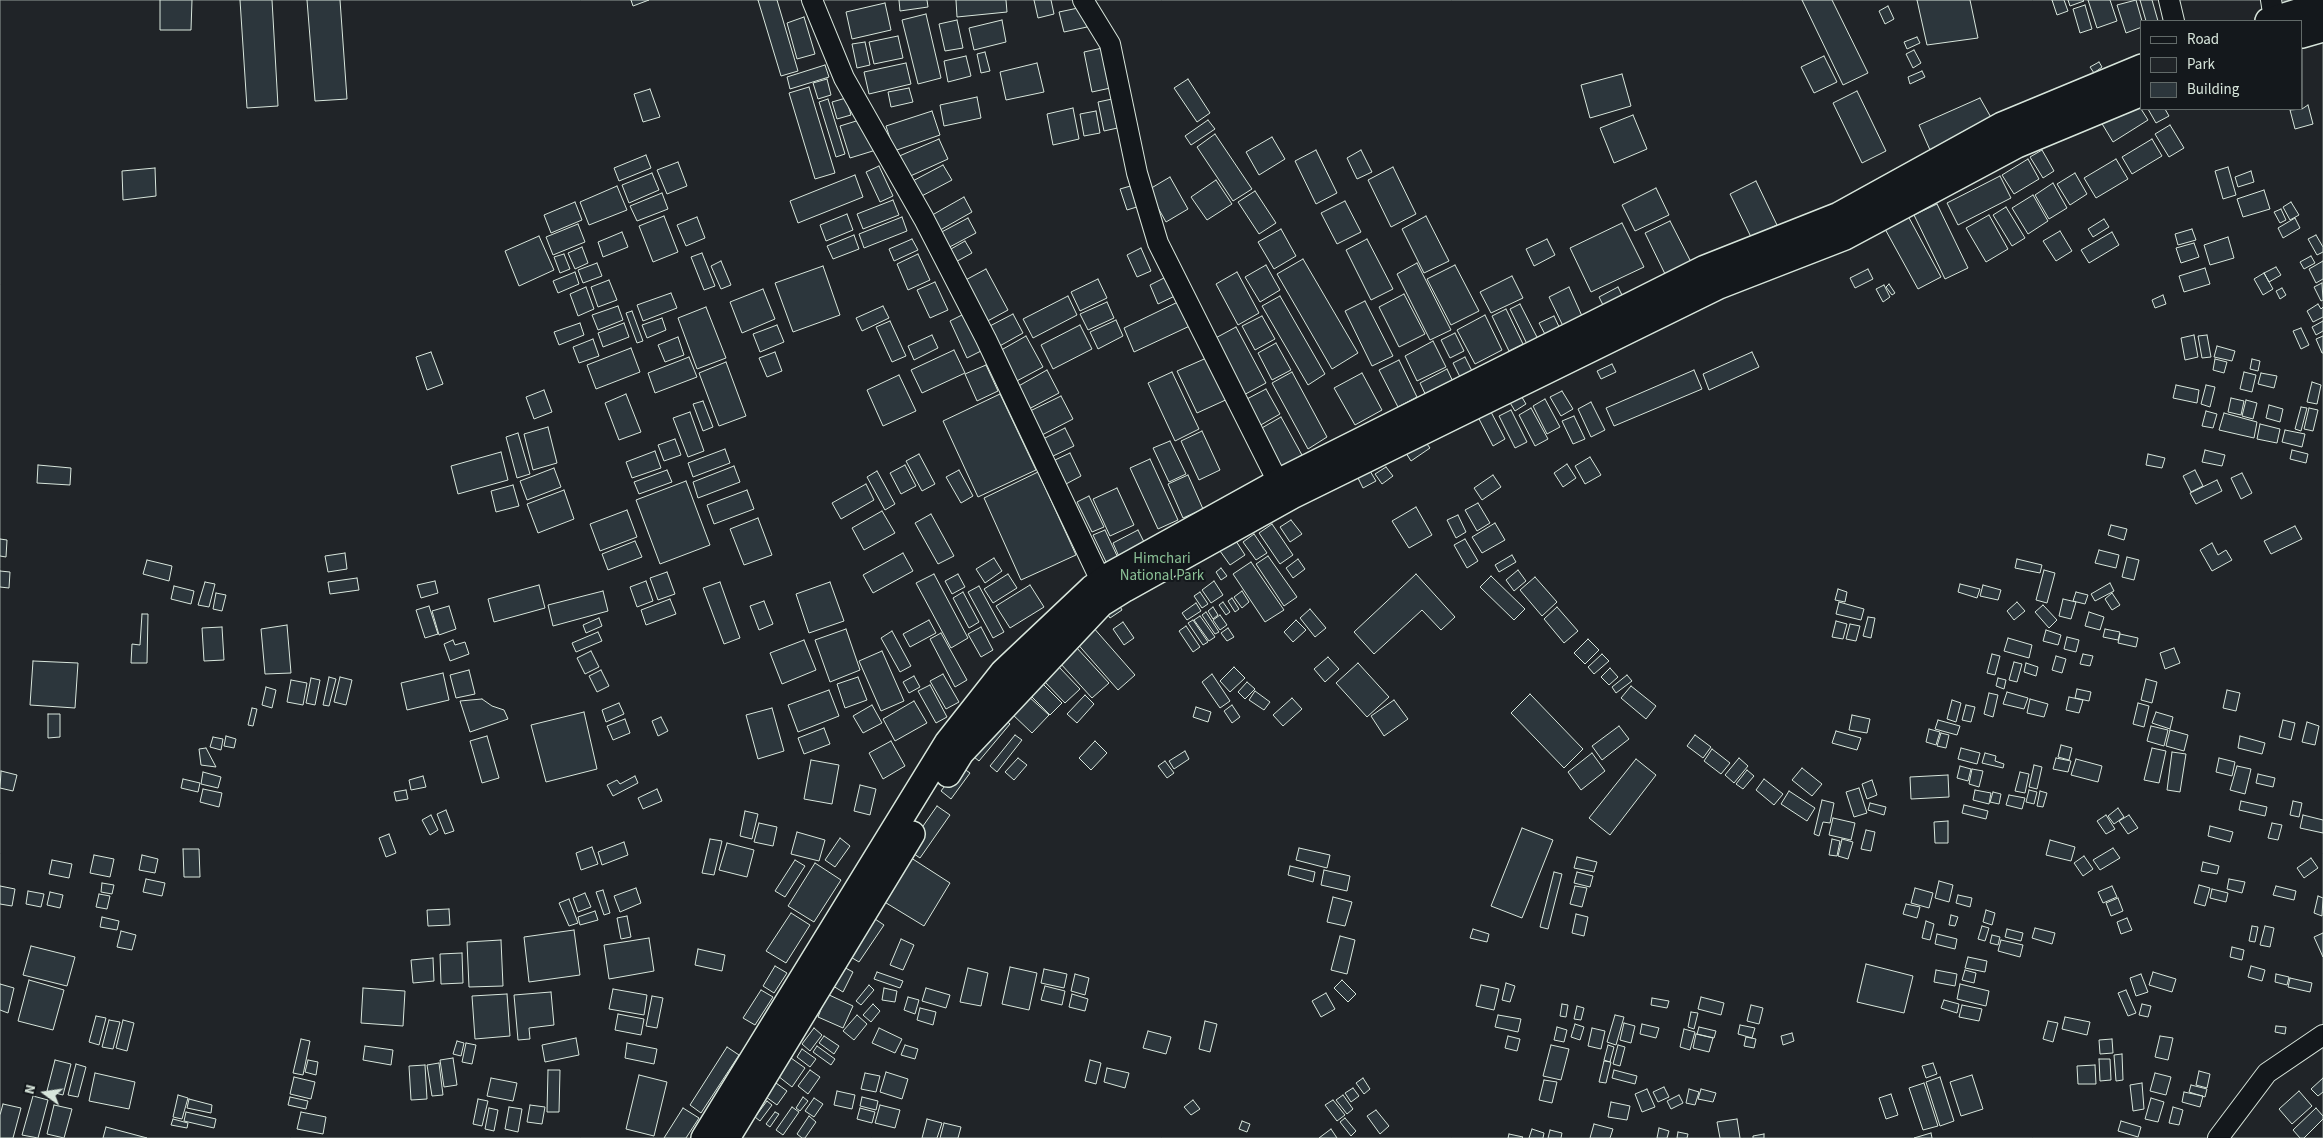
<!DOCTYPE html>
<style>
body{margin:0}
#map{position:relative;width:2323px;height:1138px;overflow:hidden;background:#14181c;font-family:"Source Sans 3",sans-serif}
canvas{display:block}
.legend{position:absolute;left:2140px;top:20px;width:162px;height:90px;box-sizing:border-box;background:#14181c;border:1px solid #626a69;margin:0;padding:6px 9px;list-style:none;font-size:15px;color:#d8e6dc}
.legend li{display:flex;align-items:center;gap:10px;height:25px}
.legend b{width:25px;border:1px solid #626a69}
.north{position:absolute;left:20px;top:1068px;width:50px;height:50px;-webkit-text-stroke:4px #14181c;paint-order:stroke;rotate:284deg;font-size:14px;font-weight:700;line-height:20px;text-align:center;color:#d8e6dc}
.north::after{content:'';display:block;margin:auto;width:18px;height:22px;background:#d8e6dc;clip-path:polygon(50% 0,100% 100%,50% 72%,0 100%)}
</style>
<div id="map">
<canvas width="2323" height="1138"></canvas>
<ul class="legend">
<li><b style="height:6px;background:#14181c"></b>Road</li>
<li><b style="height:14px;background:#202428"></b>Park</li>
<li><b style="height:14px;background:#2c363c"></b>Building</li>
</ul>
<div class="north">N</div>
</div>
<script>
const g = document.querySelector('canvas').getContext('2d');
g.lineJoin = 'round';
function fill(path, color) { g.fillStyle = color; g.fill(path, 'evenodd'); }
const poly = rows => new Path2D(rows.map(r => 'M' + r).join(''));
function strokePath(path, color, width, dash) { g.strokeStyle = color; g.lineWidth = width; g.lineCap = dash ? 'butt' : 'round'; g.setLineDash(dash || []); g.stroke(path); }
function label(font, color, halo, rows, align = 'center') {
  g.font = font + ' "Source Sans 3",sans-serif'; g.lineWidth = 4; g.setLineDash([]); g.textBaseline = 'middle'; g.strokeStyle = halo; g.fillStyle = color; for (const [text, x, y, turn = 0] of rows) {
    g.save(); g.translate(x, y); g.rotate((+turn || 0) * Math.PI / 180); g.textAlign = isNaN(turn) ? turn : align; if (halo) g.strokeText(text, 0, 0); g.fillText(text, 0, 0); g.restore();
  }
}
const green = poly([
 [0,0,2323,0,2323,1138,0,1138,0,0],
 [2142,21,2302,21,2302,109,2142,109,2142,21]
]);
fill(green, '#202428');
strokePath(green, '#939e99', 1);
const building = poly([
 [160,0,192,0,191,30,160,30,160,0],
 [240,0,272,0,278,106,247,108,240,0],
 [307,0,340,0,347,99,315,101,307,0],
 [631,0,649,0,633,6,631,0],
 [758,0,777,0,798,71,781,76,758,0],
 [899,0,927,0,928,7,900,11,899,0],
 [956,0,1006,0,1007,12,957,17,956,0],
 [1034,0,1051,0,1054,14,1038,18,1034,0],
 [1802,0,1832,0,1868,73,1843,85,1802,0],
 [1917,0,1970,0,1978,38,1927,45,1917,0],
 [2052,0,2064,0,2068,11,2057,15,2052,0],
 [2068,0,2083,0,2084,1,2070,6,2068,0],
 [2088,0,2110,0,2117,21,2097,28,2088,0],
 [2136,0,2142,21,2142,27,2126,33,2117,5,2136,0],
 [2140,0,2152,0,2158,21,2146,21,2140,0],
 [885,3,891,30,852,39,846,12,885,3],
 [2085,5,2092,29,2080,33,2073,9,2085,5],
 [1888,6,1894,19,1885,24,1879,11,1888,6],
 [1083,7,1087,27,1064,32,1059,12,1083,7],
 [926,14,941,78,918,84,902,20,926,14],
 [804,17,815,54,797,59,787,23,804,17],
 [957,20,963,48,945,51,939,24,957,20],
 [1002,20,1006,42,974,50,969,28,1002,20],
 [898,36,903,58,874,64,869,42,898,36],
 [1917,37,1920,43,1907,49,1904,42,1917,37],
 [865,42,870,65,857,68,852,44,865,42],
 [1107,47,1115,87,1092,92,1084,52,1107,47],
 [1914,50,1921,63,1913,68,1906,54,1914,50],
 [985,52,990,71,981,73,977,54,985,52],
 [966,56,971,76,948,82,944,61,966,56],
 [1824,56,1837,82,1814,93,1801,67,1824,56],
 [2099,62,2102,67,2094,73,2090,67,2099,62],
 [906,63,911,84,869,94,864,72,906,63],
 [1037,63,1044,92,1006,100,1000,72,1037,63],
 [825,65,829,77,790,89,787,77,825,65],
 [1922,71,1925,77,1910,84,1908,77,1922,71],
 [1622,74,1631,106,1590,118,1581,85,1622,74],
 [827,79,831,95,818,99,813,83,827,79],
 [1188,79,1210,113,1197,122,1174,88,1188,79],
 [809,87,835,173,815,179,789,93,809,87],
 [909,88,913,102,891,107,888,92,909,88],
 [650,89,660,117,643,122,634,94,650,89],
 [1857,91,1886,151,1862,163,1833,103,1857,91],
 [977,97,981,118,944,126,940,105,977,97],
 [846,98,851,115,837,119,832,102,846,98],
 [1117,98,1122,127,1104,131,1098,102,1117,98],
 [1980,98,1993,121,1930,150,1919,125,1980,98],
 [828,99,845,154,836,157,819,102,828,99],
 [2136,101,2148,120,2113,142,2101,122,2136,101],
 [2308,105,2313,124,2295,129,2290,110,2302,109,2308,105],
 [1073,108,1079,139,1053,145,1047,114,1073,108],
 [2148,109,2165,109,2169,116,2156,123,2148,109],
 [932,111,940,135,894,151,886,126,932,111],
 [1096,111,1100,133,1084,136,1080,114,1096,111],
 [1633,115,1647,149,1614,163,1600,128,1633,115],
 [866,118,876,150,850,158,840,126,866,118],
 [1208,120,1215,129,1191,145,1185,136,1208,120],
 [2170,125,2184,148,2169,157,2155,134,2170,125],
 [1215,134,1252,189,1233,201,1197,147,1215,134],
 [1272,137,1285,159,1259,175,1246,152,1272,137],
 [939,139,948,159,906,178,897,157,939,139],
 [2152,139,2162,156,2132,174,2122,157,2152,139],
 [1316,150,1337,193,1316,204,1295,161,1316,150],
 [1361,150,1372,172,1357,179,1347,158,1361,150],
 [2042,150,2054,171,2043,178,2030,157,2042,150],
 [646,155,651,168,619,181,614,168,646,155],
 [2028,159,2039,179,2014,194,2002,175,2028,159],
 [2116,159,2128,179,2096,198,2084,178,2116,159],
 [678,162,687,186,667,194,657,170,678,162],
 [943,165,952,180,918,198,909,183,943,165],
 [879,166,893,196,880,202,866,172,879,166],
 [1393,167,1416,214,1391,227,1368,180,1393,167],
 [2228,167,2236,195,2223,199,2215,171,2228,167],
 [155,168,156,196,123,200,122,171,155,168],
 [2251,171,2254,182,2238,187,2235,177,2251,171],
 [652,173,659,190,629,203,622,185,652,173],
 [2075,173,2087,194,2070,205,2057,184,2075,173],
 [855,175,863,197,798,223,790,201,855,175],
 [2000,176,2011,198,1958,225,1947,203,2000,176],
 [1170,177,1188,209,1166,222,1148,190,1170,177],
 [1216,180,1232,204,1207,220,1191,197,1216,180],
 [1756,181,1777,225,1751,237,1730,194,1756,181],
 [2053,183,2067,208,2049,219,2035,195,2053,183],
 [1134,185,1140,206,1127,210,1120,189,1134,185],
 [617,186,627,210,589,225,580,202,617,186],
 [1656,188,1669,215,1635,231,1622,205,1656,188],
 [2264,190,2270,209,2243,217,2237,199,2264,190],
 [1255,191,1276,223,1259,234,1238,202,1255,191],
 [662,193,668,209,637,221,630,206,662,193],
 [2033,195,2048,221,2028,234,2012,208,2033,195],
 [964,197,972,212,935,233,927,218,964,197],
 [893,200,899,215,863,229,857,214,893,200],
 [1345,201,1361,232,1337,244,1321,213,1345,201],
 [575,202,582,220,551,233,544,215,575,202],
 [2291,202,2299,215,2290,220,2283,207,2291,202],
 [1937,204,1968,268,1945,279,1914,215,1937,204],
 [2006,207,2025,238,2012,246,1993,215,2006,207],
 [2281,209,2286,220,2280,223,2274,212,2281,209],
 [847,214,853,230,826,241,820,225,847,214],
 [1989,215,2008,249,1986,262,1966,228,1989,215],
 [664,216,678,252,653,262,639,226,664,216],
 [1426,216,1449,261,1424,273,1402,229,1426,216],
 [1908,216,1941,277,1918,289,1885,229,1908,216],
 [697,217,705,238,686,246,677,225,697,217],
 [902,217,907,231,864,248,859,234,902,217],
 [968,218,976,233,944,250,936,235,968,218],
 [2295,218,2300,228,2283,238,2278,228,2295,218],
 [2104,219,2109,227,2093,237,2088,229,2104,219],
 [1670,221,1692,264,1666,276,1645,233,1670,221],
 [1622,223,1644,267,1591,292,1570,248,1622,223],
 [578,224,585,242,553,255,546,237,578,224],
 [1281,229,1296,256,1274,269,1258,242,1281,229],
 [2192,229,2196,240,2178,245,2175,234,2192,229],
 [2060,231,2072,251,2056,261,2043,241,2060,231],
 [622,232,628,247,603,257,598,242,622,232],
 [2112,232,2119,245,2089,263,2081,250,2112,232],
 [854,235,859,249,833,259,827,246,854,235],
 [2316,235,2323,247,2323,252,2317,255,2308,239,2316,235],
 [539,236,554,270,519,286,505,251,539,236],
 [2228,237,2234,258,2210,265,2204,245,2228,237],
 [912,239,918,250,894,261,889,249,912,239],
 [1367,239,1393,289,1371,300,1346,250,1367,239],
 [1547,239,1555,255,1534,266,1526,249,1547,239],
 [965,241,972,253,950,265,944,253,965,241],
 [2194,243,2199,257,2181,263,2176,248,2194,243],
 [582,247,588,263,575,269,568,253,582,247],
 [1141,248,1151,271,1137,277,1127,255,1141,248],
 [702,253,715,286,704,290,691,257,702,253],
 [564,254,570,269,560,273,554,257,564,254],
 [918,254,930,280,908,290,897,264,918,254],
 [2311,256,2315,263,2304,269,2300,262,2311,256],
 [1303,259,1358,353,1332,369,1277,274,1303,259],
 [721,261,731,285,721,289,711,266,721,261],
 [2323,261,2323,279,2316,283,2309,269,2323,261],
 [597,263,602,276,583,283,578,270,597,263],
 [1417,263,1451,330,1430,340,1397,274,1417,263],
 [1266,265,1280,290,1260,302,1245,277,1266,265],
 [1455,265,1479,311,1451,325,1427,279,1455,265],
 [823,266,840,315,793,332,775,283,823,266],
 [2276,267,2281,275,2269,282,2264,273,2276,267],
 [2205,268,2210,284,2184,292,2179,276,2205,268],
 [986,269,1008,310,982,324,960,283,986,269],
 [1868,269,1873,279,1855,288,1850,278,1868,269],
 [575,272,579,284,558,293,553,281,575,272],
 [1237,272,1259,313,1238,325,1216,284,1237,272],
 [2264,273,2273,289,2263,295,2254,279,2264,273],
 [1170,275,1179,294,1158,304,1150,285,1170,275],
 [1512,276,1523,298,1491,313,1480,292,1512,276],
 [1098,279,1107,298,1080,311,1071,292,1098,279],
 [609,280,617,300,598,307,591,287,609,280],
 [935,282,948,310,930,318,917,290,935,282],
 [2322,283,2323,300,2321,301,2314,287,2322,283],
 [1889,284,1895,293,1892,295,1886,287,1889,284],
 [1884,285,1890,297,1883,302,1876,289,1884,285],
 [586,287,594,309,578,316,570,294,586,287],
 [1569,287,1582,316,1563,326,1549,297,1569,287],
 [1618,287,1626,303,1607,313,1599,297,1618,287],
 [2282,288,2286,295,2280,299,2276,291,2282,288],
 [763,289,775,319,742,333,730,302,763,289],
 [671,293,677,308,643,321,637,305,671,293],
 [1404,294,1425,334,1399,347,1379,307,1404,294],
 [2163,295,2166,304,2155,308,2152,300,2163,295],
 [1068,296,1077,315,1033,338,1023,319,1068,296],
 [1280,296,1325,374,1308,385,1262,306,1280,296],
 [1182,300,1194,324,1134,352,1124,328,1182,300],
 [1365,301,1393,356,1372,366,1345,311,1365,301],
 [1107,302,1114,318,1088,330,1080,314,1107,302],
 [1520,304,1539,341,1528,346,1510,309,1520,304],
 [2318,304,2321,309,2323,307,2323,317,2313,322,2307,311,2318,304],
 [618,306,623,320,598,330,592,315,618,306],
 [883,306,889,318,862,331,856,318,883,306],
 [706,307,726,358,697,369,678,318,706,307],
 [1506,309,1523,344,1509,351,1492,316,1506,309],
 [632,311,643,341,637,343,626,313,632,311],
 [964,314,981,351,967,358,950,321,964,314],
 [1013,314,1023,333,996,348,986,328,1013,314],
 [1485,315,1502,350,1475,364,1457,330,1485,315],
 [1262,316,1275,339,1255,350,1242,326,1262,316],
 [1554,316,1561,331,1547,338,1539,323,1554,316],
 [662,318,666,330,647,338,642,325,662,318],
 [1116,320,1123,336,1098,349,1090,332,1116,320],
 [890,321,906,356,892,362,876,327,890,321],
 [2323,321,2323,331,2316,335,2312,327,2323,321],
 [580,323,584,335,559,345,554,332,580,323],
 [624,323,629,337,603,347,598,333,624,323],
 [777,325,784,342,760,352,753,334,777,325],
 [1080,325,1092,349,1053,369,1041,345,1080,325],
 [1236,327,1266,383,1240,397,1210,341,1236,327],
 [2301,328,2309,345,2301,349,2293,331,2301,328],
 [1455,333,1464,351,1450,358,1441,340,1455,333],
 [932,335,938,348,914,360,908,346,932,335],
 [2194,335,2198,357,2185,360,2181,338,2194,335],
 [2207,335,2211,357,2202,358,2198,336,2207,335],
 [1026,336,1043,367,1013,383,996,353,1026,336],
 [2323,336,2323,353,2322,353,2316,339,2323,336],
 [678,337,684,355,665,362,658,345,678,337],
 [593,339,599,356,579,363,573,347,593,339],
 [1433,341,1446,367,1417,381,1405,356,1433,341],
 [1276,343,1291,370,1272,380,1258,353,1276,343],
 [2217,346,2235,351,2232,361,2214,357,2217,346],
 [631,348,640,372,596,389,587,365,631,348],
 [954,350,965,373,922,393,911,370,954,350],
 [431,352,443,384,427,390,416,357,431,352],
 [775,352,782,371,767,377,759,358,775,352],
 [1752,352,1759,367,1709,390,1703,374,1752,352],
 [1211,356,1230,398,1197,413,1177,371,1211,356],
 [689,357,697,377,655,393,648,373,689,357],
 [1465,357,1472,371,1460,377,1453,363,1465,357],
 [2215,359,2227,362,2224,373,2213,370,2215,359],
 [2252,359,2260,361,2258,371,2250,369,2252,359],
 [1399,360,1417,397,1398,407,1379,370,1399,360],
 [726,362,746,416,719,426,699,373,726,362],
 [1612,364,1616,372,1601,379,1597,371,1612,364],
 [986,365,998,391,977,401,965,374,986,365],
 [1447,369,1455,386,1428,400,1420,383,1447,369],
 [1047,370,1059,393,1027,410,1015,388,1047,370],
 [1694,370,1702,389,1614,426,1606,408,1694,370],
 [1172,372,1199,429,1175,441,1148,383,1172,372],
 [1292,372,1327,437,1308,449,1272,383,1292,372],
 [2244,372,2256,375,2252,392,2240,389,2244,372],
 [1362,373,1382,410,1355,425,1334,388,1362,373],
 [2261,373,2277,376,2274,388,2258,384,2261,373],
 [899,375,916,411,883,426,867,390,899,375],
 [2312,382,2321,385,2317,404,2307,402,2312,382],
 [2176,385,2199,390,2197,403,2173,398,2176,385],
 [2206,385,2215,387,2210,407,2201,404,2206,385],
 [1266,389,1280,414,1259,426,1245,400,1266,389],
 [544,390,552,412,534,419,526,397,544,390],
 [1562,391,1573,409,1561,416,1550,397,1562,391],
 [626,394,641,432,619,440,605,403,626,394],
 [1000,394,1036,470,978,497,943,421,1000,394],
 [1520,394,1526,404,1515,411,1509,401,1520,394],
 [1061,396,1073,419,1040,436,1028,412,1061,396],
 [2231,398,2244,401,2241,415,2228,412,2231,398],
 [1545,399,1560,427,1547,434,1533,406,1545,399],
 [2246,400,2257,403,2253,419,2242,416,2246,400],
 [703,401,713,427,703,431,693,404,703,401],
 [1591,402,1605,430,1591,437,1578,409,1591,402],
 [2269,405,2283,409,2280,422,2266,418,2269,405],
 [2301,407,2307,408,2301,431,2295,429,2301,407],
 [1531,408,1548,439,1535,446,1519,415,1531,408],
 [2309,408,2318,410,2313,431,2304,429,2309,408],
 [1490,410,1505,439,1493,446,1478,417,1490,410],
 [1511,410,1527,442,1515,448,1499,416,1511,410],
 [2206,411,2217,414,2213,428,2202,426,2206,411],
 [690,412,704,451,688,457,673,418,690,412],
 [2224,413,2257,422,2254,438,2219,430,2224,413],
 [1574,416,1585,439,1573,444,1562,421,1574,416],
 [1281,417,1302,455,1281,467,1260,429,1281,417],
 [2260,424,2280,429,2277,443,2257,439,2260,424],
 [548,427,557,463,533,470,524,434,548,427],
 [1065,428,1074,446,1051,457,1043,439,1065,428],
 [2285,430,2305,434,2302,447,2282,442,2285,430],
 [1202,431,1220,470,1199,480,1181,441,1202,431],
 [518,433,530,474,517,478,506,437,518,433],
 [675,439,681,455,664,461,658,445,675,439],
 [1424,440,1430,448,1411,461,1406,453,1424,440],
 [1170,441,1186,474,1169,482,1153,448,1170,441],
 [725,449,730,463,693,477,688,463,725,449],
 [2205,450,2225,455,2222,466,2202,462,2205,450],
 [2292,450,2308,454,2306,463,2290,459,2292,450],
 [655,451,661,468,632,478,626,462,655,451],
 [501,452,508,480,458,494,451,466,501,452],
 [1070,453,1081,476,1066,484,1055,460,1070,453],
 [919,454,935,484,922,491,906,461,919,454],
 [2148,454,2165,458,2162,468,2146,465,2148,454],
 [1590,457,1601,475,1585,484,1575,466,1590,457],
 [1150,459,1178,520,1158,529,1130,468,1150,459],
 [1567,464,1576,478,1563,487,1554,473,1567,464],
 [38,465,71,468,70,485,37,483,38,465],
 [905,465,916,486,901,494,890,473,905,465],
 [734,466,740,482,698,498,693,482,734,466],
 [1386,467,1393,476,1382,484,1375,474,1386,467],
 [554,468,561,487,527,500,520,481,554,468],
 [667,470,672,482,639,494,634,482,667,470],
 [959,470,973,496,961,503,946,477,959,470],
 [2195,470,2203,486,2191,492,2183,476,2195,470],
 [877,471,895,504,885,510,867,477,877,471],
 [1370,471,1376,481,1363,488,1358,478,1370,471],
 [1038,472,1076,555,1021,580,984,498,1038,472],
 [2242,473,2252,493,2241,499,2231,478,2242,473],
 [1188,475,1203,509,1183,518,1168,484,1188,475],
 [1493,475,1501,487,1482,500,1474,488,1493,475],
 [2217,480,2222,491,2196,504,2190,493,2217,480],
 [686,481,710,545,660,564,636,500,686,481],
 [866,484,874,500,841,519,832,503,866,484],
 [513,485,519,506,496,512,491,491,513,485],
 [1117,488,1134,525,1110,536,1093,499,1117,488],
 [564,490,574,519,538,533,527,504,564,490],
 [747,490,754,509,714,524,707,505,747,490],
 [1089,496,1104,527,1092,532,1077,502,1089,496],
 [1478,503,1490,523,1477,531,1465,510,1478,503],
 [1416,507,1432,535,1409,548,1392,521,1416,507],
 [627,510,637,537,600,551,590,524,627,510],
 [882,511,895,533,864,550,852,528,882,511],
 [931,514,954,556,938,564,915,523,931,514],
 [1458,515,1466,532,1456,538,1447,520,1458,515],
 [758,518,772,555,744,565,730,529,758,518],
 [1291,520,1302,534,1290,542,1280,527,1291,520],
 [1495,523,1505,540,1482,553,1472,537,1495,523],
 [1272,524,1293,555,1280,564,1259,533,1272,524],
 [2111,525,2127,529,2124,540,2108,535,2111,525],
 [2295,526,2302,539,2271,554,2264,541,2295,526],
 [1105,530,1119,560,1108,566,1093,535,1105,530],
 [1138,530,1146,546,1120,559,1113,543,1138,530],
 [1254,534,1267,553,1256,560,1243,542,1254,534],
 [0,539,7,540,6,557,0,556,0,539],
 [1465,539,1478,561,1467,568,1454,545,1465,539],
 [635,541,642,557,608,570,602,554,635,541],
 [1236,541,1245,555,1230,565,1220,551,1236,541],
 [2212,543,2218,555,2226,550,2232,560,2212,571,2200,550,2212,543],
 [2099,550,2119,555,2116,568,2095,563,2099,550],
 [345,553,347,569,328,572,325,556,345,553],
 [903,553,913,571,873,593,863,575,903,553],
 [1512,555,1516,562,1499,572,1495,565,1512,555],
 [1268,556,1297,597,1284,606,1256,564,1268,556],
 [2127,557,2139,560,2134,580,2122,577,2127,557],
 [994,558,1002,571,985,583,976,569,994,558],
 [1298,559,1305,569,1293,578,1286,568,1298,559],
 [2017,559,2042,565,2040,573,2015,568,2017,559],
 [147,560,172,566,169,581,143,574,147,560],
 [1251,562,1284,610,1265,622,1233,574,1251,562],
 [1221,568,1227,576,1221,580,1216,572,1221,568],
 [1518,570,1526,581,1514,591,1506,580,1518,570],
 [2044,570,2055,573,2047,603,2036,600,2044,570],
 [0,571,10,572,9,588,0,587,0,571],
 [667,572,675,594,658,600,650,578,667,572],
 [934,574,968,638,951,648,916,583,934,574],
 [958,574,965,587,952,594,945,581,958,574],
 [1008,574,1017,588,993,603,984,589,1008,574],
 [1416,574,1455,617,1441,630,1422,610,1374,654,1354,632,1416,574],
 [1491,576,1525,609,1514,620,1480,587,1491,576],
 [1535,577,1557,602,1542,616,1520,590,1535,577],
 [357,578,359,590,330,594,328,582,357,578],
 [435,581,438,593,421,598,417,585,435,581],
 [646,581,653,601,637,607,630,587,646,581],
 [1214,581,1223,595,1211,603,1202,590,1214,581],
 [205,582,215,584,209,607,198,605,205,582],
 [720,582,740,638,724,644,703,588,720,582],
 [830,582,844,621,809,633,796,594,830,582],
 [2110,583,2114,591,2095,601,2091,594,2110,583],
 [1960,584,1980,589,1977,598,1958,592,1960,584],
 [539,585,545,608,494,622,488,599,539,585],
 [1030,585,1044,607,1010,628,996,606,1030,585],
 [1983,585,2001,590,1998,600,1980,596,1983,585],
 [174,586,194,591,191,604,171,599,174,586],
 [979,586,1004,632,993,638,968,592,979,586],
 [1838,589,1847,592,1845,602,1835,600,1838,589],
 [603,591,608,611,553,626,548,605,603,591],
 [1242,591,1249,602,1242,608,1234,597,1242,591],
 [963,592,979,622,969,628,953,598,963,592],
 [1200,592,1208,604,1202,608,1194,596,1200,592],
 [2076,592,2088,595,2085,604,2073,601,2076,592],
 [216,593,226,595,222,611,213,609,216,593],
 [2112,593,2120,605,2112,610,2105,599,2112,593],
 [1232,598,1239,609,1235,612,1228,601,1232,598],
 [670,599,676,614,646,625,641,610,670,599],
 [2063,599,2076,602,2071,619,2059,616,2063,599],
 [764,601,773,624,759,630,750,606,764,601],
 [1117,601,1122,610,1110,618,1104,609,1117,601],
 [1223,602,1230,612,1226,615,1219,605,1223,602],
 [1839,602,1864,609,1861,620,1836,614,1839,602],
 [2017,602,2025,611,2014,620,2007,611,2017,602],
 [1196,603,1201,611,1187,620,1182,613,1196,603],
 [2043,605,2057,620,2049,628,2035,612,2043,605],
 [429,606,438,634,425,638,416,610,429,606],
 [449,606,456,629,439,635,432,611,449,606],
 [1213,607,1218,615,1213,619,1208,611,1213,607],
 [1557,607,1578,631,1564,643,1544,619,1557,607],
 [1310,609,1326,628,1315,637,1300,618,1310,609],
 [1206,612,1219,632,1215,634,1202,615,1206,612],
 [2089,612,2104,617,2100,630,2085,626,2089,612],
 [142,614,148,614,147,663,131,663,132,644,140,645,142,614],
 [1220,615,1227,625,1220,630,1213,620,1220,615],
 [1200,616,1215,637,1209,641,1194,620,1200,616],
 [1868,617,1875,618,1871,638,1863,636,1868,617],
 [599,618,602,626,586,633,583,625,599,618],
 [929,620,936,633,910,647,903,634,929,620],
 [1193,620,1208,642,1203,645,1188,623,1193,620],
 [1296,620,1306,630,1293,642,1284,632,1296,620],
 [1836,621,1847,624,1843,639,1832,637,1836,621],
 [1123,622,1134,638,1124,645,1113,629,1123,622],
 [1850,624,1860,626,1856,641,1846,639,1850,624],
 [287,625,291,673,265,674,261,629,287,625],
 [1092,626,1135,675,1118,690,1075,641,1092,626],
 [1186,626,1200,647,1193,652,1179,631,1186,626],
 [222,627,224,660,204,661,202,628,222,627],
 [981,627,993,650,981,657,968,634,981,627],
 [1228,628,1234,637,1227,641,1221,633,1228,628],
 [846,629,860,670,830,682,815,640,846,629],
 [2105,629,2120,632,2118,640,2103,637,2105,629],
 [2046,630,2061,635,2058,645,2043,641,2046,630],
 [892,631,911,666,900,672,881,638,892,631],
 [598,632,602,641,576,652,572,643,598,632],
 [941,633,967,680,955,687,930,639,941,633],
 [2120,634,2138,638,2136,647,2118,643,2120,634],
 [2067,637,2079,640,2076,652,2064,649,2067,637],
 [2008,638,2032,645,2029,658,2004,651,2008,638],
 [1588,639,1599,650,1585,664,1574,653,1588,639],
 [453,640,455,645,465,642,469,654,450,661,444,644,453,640],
 [804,640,816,670,782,684,770,653,804,640],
 [1076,647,1109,683,1092,698,1060,663,1076,647],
 [2174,648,2180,663,2165,669,2160,653,2174,648],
 [591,651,599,667,585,674,577,658,591,651],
 [882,651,904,701,881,711,859,661,882,651],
 [1602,654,1609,661,1594,674,1588,667,1602,654],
 [1992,654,2000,656,1995,675,1987,673,1992,654],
 [2083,654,2093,656,2090,666,2080,664,2083,654],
 [2056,656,2066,659,2062,673,2052,670,2056,656],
 [1328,657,1339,669,1325,682,1314,669,1328,657],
 [33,661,78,663,75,708,30,705,33,661],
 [2014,662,2022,664,2017,682,2009,680,2014,662],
 [1358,663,1389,697,1367,717,1336,683,1358,663],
 [2026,663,2038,667,2036,676,2024,672,2026,663],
 [1058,666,1080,689,1065,703,1043,680,1058,666],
 [1234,667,1245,678,1230,692,1220,681,1234,667],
 [1610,668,1618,677,1609,685,1601,677,1610,668],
 [469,670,475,694,456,698,450,675,469,670],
 [601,670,609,686,597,692,589,676,601,670],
 [443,673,449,700,407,710,401,683,443,673],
 [943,674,959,702,946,709,930,681,943,674],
 [1212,674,1230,701,1220,708,1202,682,1212,674],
 [1627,675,1632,681,1616,693,1612,687,1627,675],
 [914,676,920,687,909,693,903,682,914,676],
 [329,677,336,679,329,706,323,705,329,677],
 [340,677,352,680,346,705,334,702,340,677],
 [858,677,867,700,845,708,837,684,858,677],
 [311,678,320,680,315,705,306,703,311,678],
 [1998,678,2006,680,2004,689,1996,686,1998,678],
 [2146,679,2157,682,2152,703,2141,700,2146,679],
 [291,680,307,683,303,705,287,702,291,680],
 [1040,681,1062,703,1050,715,1028,693,1040,681],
 [1247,682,1255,689,1245,699,1238,692,1247,682],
 [930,685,947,717,936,723,918,691,930,685],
 [1631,686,1656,706,1646,719,1621,698,1631,686],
 [266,687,276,690,272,708,262,705,266,687],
 [2077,689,2091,692,2089,701,2075,698,2077,689],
 [829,690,839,716,798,732,788,705,829,690],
 [2227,690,2240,693,2236,711,2223,708,2227,690],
 [1255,691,1270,702,1264,710,1249,700,1255,691],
 [2007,692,2028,698,2024,709,2003,704,2007,692],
 [1989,693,1998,695,1993,717,1984,714,1989,693],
 [1530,694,1583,749,1564,768,1511,713,1530,694],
 [1027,695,1049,715,1032,733,1011,713,1027,695],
 [1085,695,1094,704,1077,723,1067,714,1085,695],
 [2069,697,2083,700,2079,713,2066,710,2069,697],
 [1292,698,1302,709,1283,726,1273,715,1292,698],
 [482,699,492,706,504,710,508,719,470,732,460,701,482,699],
 [2030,699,2048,704,2044,717,2027,713,2030,699],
 [1394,700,1408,719,1384,736,1371,716,1394,700],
 [1952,700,1961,703,1956,722,1947,719,1952,700],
 [914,701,927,723,895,741,883,719,914,701],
 [619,703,624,714,606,722,602,710,619,703],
 [2138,703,2149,706,2144,727,2133,724,2138,703],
 [872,705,882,723,863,733,853,716,872,705],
 [1232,705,1240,717,1232,723,1224,711,1232,705],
 [1966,705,1975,707,1971,722,1962,720,1966,705],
 [1196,707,1211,712,1208,722,1193,717,1196,707],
 [252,708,257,709,253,726,248,725,252,708],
 [772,708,784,751,758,759,746,715,772,708],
 [584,712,597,769,546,782,531,725,584,712],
 [2156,712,2173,717,2170,729,2152,723,2156,712],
 [48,714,60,714,60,737,48,738,48,714],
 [1000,715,1010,724,979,761,969,753,1000,715],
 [1852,715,1870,719,1867,733,1849,730,1852,715],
 [661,717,668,731,658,736,652,721,661,717],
 [625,719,630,733,613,740,607,726,625,719],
 [1938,720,1960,726,1957,735,1935,729,1938,720],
 [2283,720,2295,723,2291,740,2279,737,2283,720],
 [2307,722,2319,726,2315,745,2302,742,2307,722],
 [1619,726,1629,739,1602,760,1592,746,1619,726],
 [2151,726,2168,730,2164,746,2147,741,2151,726],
 [824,728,830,744,804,754,798,738,824,728],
 [1929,729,1940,732,1936,745,1926,742,1929,729],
 [2170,730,2188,735,2184,751,2166,746,2170,730],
 [1836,731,1861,738,1857,750,1832,743,1836,731],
 [1941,733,1949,735,1946,748,1937,746,1941,733],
 [1015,735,1022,740,997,772,990,766,1015,735],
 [1695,735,1711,747,1703,758,1687,746,1695,735],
 [226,736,236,739,234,748,224,746,226,736],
 [487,736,499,778,482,783,470,741,487,736],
 [2240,736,2265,743,2262,754,2238,748,2240,736],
 [213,737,223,739,221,750,210,747,213,737],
 [891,741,905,766,883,779,869,753,891,741],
 [1095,741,1107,753,1091,770,1079,758,1095,741],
 [2061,745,2072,748,2069,760,2058,757,2061,745],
 [206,748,216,767,201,765,199,749,206,748],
 [1961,748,1980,753,1977,764,1958,759,1961,748],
 [2152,748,2166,751,2159,783,2144,780,2152,748],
 [1712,749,1730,763,1721,774,1704,761,1712,749],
 [1185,751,1189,759,1174,769,1169,761,1185,751],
 [2172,752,2186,754,2180,792,2167,790,2172,752],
 [1592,753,1605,771,1581,790,1568,772,1592,753],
 [1985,753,1996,756,1995,761,2004,764,2003,768,1982,763,1985,753],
 [1018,758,1027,765,1014,780,1005,772,1018,758],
 [1739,758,1748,766,1734,783,1725,775,1739,758],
 [2056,758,2071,761,2068,772,2053,769,2056,758],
 [2219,758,2235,762,2232,776,2216,772,2219,758],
 [1636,759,1656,775,1610,835,1589,818,1636,759],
 [2076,759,2102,766,2098,782,2071,775,2076,759],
 [811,760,839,765,832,804,804,799,811,760],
 [1165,761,1174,773,1167,778,1158,766,1165,761],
 [2034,765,2042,767,2037,789,2029,787,2034,765],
 [960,766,970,773,951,799,941,791,960,766],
 [1960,766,1971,769,1968,781,1957,778,1960,766],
 [2237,766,2251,769,2245,794,2230,790,2237,766],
 [1802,768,1822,784,1812,796,1792,780,1802,768],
 [1972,769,1983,771,1979,787,1969,784,1972,769],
 [1747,770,1754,776,1743,789,1736,784,1747,770],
 [1,771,17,775,13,791,0,788,1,771],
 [203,772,221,777,218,788,201,784,203,772],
 [2020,772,2029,774,2025,793,2015,791,2020,772],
 [2258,774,2275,778,2273,787,2256,783,2258,774],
 [1948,775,1949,797,1911,799,1910,777,1948,775],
 [423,776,426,787,411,790,409,780,423,776],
 [635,776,638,783,613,796,607,785,617,780,620,784,635,776],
 [183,779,200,783,198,792,181,788,183,779],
 [1764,779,1783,794,1774,805,1756,790,1764,779],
 [1872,780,1877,795,1867,799,1862,784,1872,780],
 [860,785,876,789,870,815,854,811,860,785],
 [1859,788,1867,813,1854,817,1846,792,1859,788],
 [203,789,222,793,219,807,200,802,203,789],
 [657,789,662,801,643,809,638,798,657,789],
 [406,790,408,799,396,801,394,792,406,790],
 [1975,790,1991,793,1989,804,1973,800,1975,790],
 [2029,790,2037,792,2034,804,2026,802,2029,790],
 [1789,791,1815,808,1807,821,1781,804,1789,791],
 [2040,791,2047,793,2043,807,2037,806,2040,791],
 [1993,792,2001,794,1999,804,1990,802,1993,792],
 [2009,795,2025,798,2022,809,2006,805,2009,795],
 [1822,800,1834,803,1830,823,1823,822,1819,836,1814,834,1822,800],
 [2241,801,2267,807,2265,816,2239,810,2241,801],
 [2293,801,2302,803,2299,817,2290,815,2293,801],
 [1870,803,1886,807,1884,815,1868,810,1870,803],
 [1964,805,1988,811,1986,819,1962,813,1964,805],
 [937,806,950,815,920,858,907,849,937,806],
 [2118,808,2124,817,2114,824,2108,816,2118,808],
 [446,810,454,831,445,834,437,814,446,810],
 [745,811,758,814,752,839,740,836,745,811],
 [431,815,438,830,430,835,422,820,431,815],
 [2106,815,2115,829,2106,834,2097,821,2106,815],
 [2129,815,2138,828,2128,834,2119,821,2129,815],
 [2303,815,2323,820,2323,833,2300,828,2303,815],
 [1833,818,1855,823,1851,840,1829,835,1833,818],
 [1948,821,1948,843,1935,843,1934,822,1948,821],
 [759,823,777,827,773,846,754,842,759,823],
 [2272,823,2282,825,2278,840,2268,838,2272,823],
 [2210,826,2233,832,2230,842,2208,836,2210,826],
 [1522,828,1553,840,1522,918,1491,906,1522,828],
 [1866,830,1875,832,1871,851,1861,849,1866,830],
 [797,832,825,840,819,861,791,854,797,832],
 [389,834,396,853,386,857,379,838,389,834],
 [840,838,850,846,835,867,825,860,840,838],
 [710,839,722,841,714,875,702,873,710,839],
 [1832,839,1840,841,1837,856,1829,855,1832,839],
 [1842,839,1853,842,1848,859,1838,856,1842,839],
 [2050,840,2075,847,2071,861,2046,855,2050,840],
 [624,842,628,855,602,865,598,852,624,842],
 [727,843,754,850,747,877,719,870,727,843],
 [592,847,598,864,581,870,576,853,592,847],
 [1299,848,1330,855,1327,868,1296,860,1299,848],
 [2113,848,2120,858,2100,870,2093,860,2113,848],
 [183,849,199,849,200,877,184,877,183,849],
 [905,854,950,883,924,926,878,898,905,854],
 [94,855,114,859,110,877,90,873,94,855],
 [142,855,158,859,155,873,139,870,142,855],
 [2084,856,2093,869,2083,876,2074,863,2084,856],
 [1577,857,1597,862,1594,872,1574,868,1577,857],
 [2311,858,2318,868,2304,878,2297,868,2311,858],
 [52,860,72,864,69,878,49,874,52,860],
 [795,860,805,866,785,897,775,891,795,860],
 [2203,862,2219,866,2217,874,2201,871,2203,862],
 [815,863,841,880,814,922,788,906,815,863],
 [1290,866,1315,872,1313,882,1288,875,1290,866],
 [1324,870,1350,876,1347,891,1321,885,1324,870],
 [1554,872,1562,874,1548,929,1540,927,1554,872],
 [1577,872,1593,876,1590,887,1574,883,1577,872],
 [146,879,165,883,162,896,143,892,146,879],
 [2229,879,2245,882,2242,893,2227,889,2229,879],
 [1939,881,1953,885,1949,902,1935,898,1939,881],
 [102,883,114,885,112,894,101,892,102,883],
 [2199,885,2210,888,2205,906,2194,903,2199,885],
 [0,886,15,889,12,906,0,904,0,886],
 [1575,886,1587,888,1582,907,1570,904,1575,886],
 [2112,886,2117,897,2103,903,2098,892,2112,886],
 [2276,886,2296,891,2294,900,2273,895,2276,886],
 [636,888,641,903,620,912,614,896,636,888],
 [1915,888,1933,893,1929,908,1911,903,1915,888],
 [2212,889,2228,893,2226,902,2210,898,2212,889],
 [603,890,610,913,604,915,596,892,603,890],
 [28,891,44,894,41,907,26,904,28,891],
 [50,892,63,895,60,908,47,905,50,892],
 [585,893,591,907,578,912,573,898,585,893],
 [99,894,110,896,107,909,96,907,99,894],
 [1958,895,1972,898,1970,907,1956,903,1958,895],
 [2318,896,2323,898,2322,916,2314,913,2318,896],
 [1333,897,1352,902,1345,926,1327,922,1333,897],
 [2118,898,2123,911,2111,916,2106,903,2118,898],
 [569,899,578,923,569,926,559,903,569,899],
 [1906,904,1920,907,1917,918,1903,914,1906,904],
 [449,909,450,925,428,926,427,910,449,909],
 [1986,910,1995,913,1992,925,1983,922,1986,910],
 [595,911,598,920,580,925,578,917,595,911],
 [791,913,810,925,786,963,766,951,791,913],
 [1576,914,1588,917,1584,936,1572,933,1576,914],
 [869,915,884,925,859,962,844,953,869,915],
 [1951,915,1958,917,1955,926,1949,925,1951,915],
 [627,916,631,937,621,939,617,918,627,916],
 [102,917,119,921,117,930,100,927,102,917],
 [2127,918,2132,930,2121,934,2117,922,2127,918],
 [1926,921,1934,924,1930,940,1922,938,1926,921],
 [1982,926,1989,928,1985,941,1978,939,1982,926],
 [2252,926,2258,927,2255,942,2249,941,2252,926],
 [2265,926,2274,928,2270,947,2260,945,2265,926],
 [2035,928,2055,933,2052,944,2032,938,2035,928],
 [1473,929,1489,934,1487,942,1470,938,1473,929],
 [2007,929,2023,933,2021,941,2005,937,2007,929],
 [574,930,580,975,529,982,524,937,574,930],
 [121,931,136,935,132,950,117,947,121,931],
 [2323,933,2323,957,2314,937,2323,933],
 [1937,934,1957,939,1955,949,1935,944,1937,934],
 [1992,935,2000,937,1998,945,1990,943,1992,935],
 [1340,936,1355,940,1347,974,1331,970,1340,936],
 [649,938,654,971,609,979,604,945,649,938],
 [901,939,914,945,903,970,890,965,901,939],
 [501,940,503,986,469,987,467,942,501,940],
 [2001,940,2023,945,2020,957,1998,951,2001,940],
 [31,946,75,957,67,986,23,975,31,946],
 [2232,947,2244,950,2242,960,2230,957,2232,947],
 [698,949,725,955,722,971,695,965,698,949],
 [462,953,463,983,441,984,440,954,462,953],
 [1968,957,1987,961,1985,972,1965,968,1968,957],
 [433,958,434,981,413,983,411,960,433,958],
 [838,964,853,972,843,992,828,983,838,964],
 [1866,964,1913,976,1904,1013,1857,1002,1866,964],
 [775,966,787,973,774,993,763,986,775,966],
 [2251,966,2265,970,2262,981,2248,977,2251,966],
 [1010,967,1037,973,1029,1010,1002,1004,1010,967],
 [968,968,988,973,981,1006,960,1002,968,968],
 [1044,969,1067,974,1064,988,1041,983,1044,969],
 [1936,970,1957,974,1955,986,1934,982,1936,970],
 [1965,970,1976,973,1974,983,1962,980,1965,970],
 [877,972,903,981,900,988,874,979,877,972],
 [2153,972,2176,979,2172,992,2149,985,2153,972],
 [1075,974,1089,978,1085,995,1071,991,1075,974],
 [2141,974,2148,992,2136,996,2130,978,2141,974],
 [2276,974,2289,977,2287,985,2275,982,2276,974],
 [2290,978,2312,983,2310,992,2288,987,2290,978],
 [29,980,64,990,53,1030,18,1021,29,980],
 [1342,980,1356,994,1348,1002,1334,988,1342,980],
 [1506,983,1515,986,1510,1002,1502,1000,1506,983],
 [0,984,14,988,8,1013,0,1010,0,984],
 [1960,984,1989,991,1986,1006,1957,999,1960,984],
 [869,985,874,990,861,1005,856,1001,869,985],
 [1481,985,1499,989,1494,1010,1476,1006,1481,985],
 [1045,986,1065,991,1062,1005,1041,1000,1045,986],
 [363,988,405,991,403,1026,361,1023,363,988],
 [884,988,897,991,895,1002,882,1000,884,988],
 [926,988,950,995,946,1008,922,1001,926,988],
 [613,989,647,995,644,1015,609,1009,613,989],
 [761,990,773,997,755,1025,743,1018,761,990],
 [2126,990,2136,1013,2128,1016,2118,993,2126,990],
 [551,992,554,1025,529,1028,530,1039,518,1040,514,995,551,992],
 [1326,993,1335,1009,1321,1017,1312,1001,1326,993],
 [507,994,510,1036,475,1039,472,996,507,994],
 [827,994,853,1006,843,1028,818,1017,827,994],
 [1072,994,1088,999,1085,1011,1069,1007,1072,994],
 [652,996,663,998,657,1028,646,1026,652,996],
 [908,997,919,1000,915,1014,904,1010,908,997],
 [1701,997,1724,1003,1721,1015,1698,1009,1701,997],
 [1652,998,1669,1001,1667,1008,1651,1005,1652,998],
 [1944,1000,1959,1004,1957,1013,1941,1008,1944,1000],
 [873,1004,880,1011,871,1022,863,1015,873,1004],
 [1562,1004,1568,1005,1566,1017,1560,1016,1562,1004],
 [2142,1004,2151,1006,2148,1017,2139,1015,2142,1004],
 [1751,1005,1763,1008,1759,1024,1747,1021,1751,1005],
 [1962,1005,1982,1009,1979,1021,1959,1017,1962,1005],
 [1577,1006,1584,1008,1581,1020,1574,1019,1577,1006],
 [920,1008,936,1012,933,1025,917,1020,920,1008],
 [1691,1012,1698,1013,1694,1029,1688,1027,1691,1012],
 [618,1014,644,1019,641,1035,615,1030,618,1014],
 [857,1015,867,1024,854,1040,843,1031,857,1015],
 [1498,1015,1521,1019,1518,1032,1495,1027,1498,1015],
 [1615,1015,1624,1017,1616,1045,1607,1042,1615,1015],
 [96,1016,106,1018,99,1045,89,1042,96,1016],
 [2065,1017,2090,1022,2087,1035,2062,1029,2065,1017],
 [109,1020,120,1022,113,1049,102,1047,109,1020],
 [123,1020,134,1023,127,1051,116,1048,123,1020],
 [1205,1021,1217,1024,1210,1052,1199,1049,1205,1021],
 [2048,1021,2058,1023,2053,1042,2043,1039,2048,1021],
 [1624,1023,1635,1026,1631,1043,1620,1040,1624,1023],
 [1575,1024,1584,1027,1580,1040,1571,1037,1575,1024],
 [1642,1024,1659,1028,1656,1038,1640,1034,1642,1024],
 [1740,1025,1755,1028,1752,1038,1738,1034,1740,1025],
 [2276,1026,2286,1027,2285,1034,2275,1032,2276,1026],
 [1557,1027,1567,1030,1564,1042,1554,1040,1557,1027],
 [1699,1027,1716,1031,1714,1038,1697,1034,1699,1027],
 [814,1028,822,1035,810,1051,802,1044,814,1028],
 [879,1028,902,1039,895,1053,872,1043,879,1028],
 [1592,1028,1605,1031,1601,1049,1588,1046,1592,1028],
 [1684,1029,1695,1032,1690,1050,1680,1047,1684,1029],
 [1148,1031,1171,1037,1166,1054,1143,1048,1148,1031],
 [1792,1033,1794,1041,1783,1045,1781,1036,1792,1033],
 [1696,1034,1713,1038,1709,1052,1693,1048,1696,1034],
 [824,1036,839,1046,834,1054,819,1043,824,1036],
 [1508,1036,1520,1039,1517,1051,1505,1048,1508,1036],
 [2160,1036,2173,1038,2168,1060,2155,1057,2160,1036],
 [1746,1037,1756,1039,1754,1048,1744,1046,1746,1037],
 [576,1038,579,1055,545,1062,542,1045,576,1038],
 [301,1039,310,1041,303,1075,293,1073,301,1039],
 [2112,1039,2113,1053,2100,1054,2099,1040,2112,1039],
 [457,1041,464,1043,461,1056,453,1054,457,1041],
 [466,1043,476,1045,472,1064,462,1062,466,1043],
 [627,1043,657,1049,654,1064,625,1058,627,1043],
 [905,1045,918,1049,915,1059,901,1055,905,1045],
 [1551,1045,1569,1049,1561,1080,1543,1076,1551,1045],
 [1608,1045,1614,1047,1610,1062,1604,1060,1608,1045],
 [1618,1045,1625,1047,1620,1066,1613,1064,1618,1045],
 [365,1046,393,1050,391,1065,363,1060,365,1046],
 [817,1046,835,1059,831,1065,813,1052,817,1046],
 [727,1047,739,1055,701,1113,690,1105,727,1047],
 [802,1049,816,1059,810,1067,797,1057,802,1049],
 [2122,1054,2123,1080,2116,1081,2114,1055,2122,1054],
 [453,1058,457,1085,444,1087,440,1060,453,1058],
 [791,1058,805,1068,792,1087,778,1076,791,1058],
 [2099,1059,2110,1059,2111,1080,2100,1081,2099,1059],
 [55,1060,71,1064,63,1095,47,1091,55,1060],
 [308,1060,318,1062,316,1075,305,1072,308,1060],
 [1090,1060,1101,1063,1096,1084,1085,1081,1090,1060],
 [1604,1061,1611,1062,1606,1083,1599,1082,1604,1061],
 [439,1063,443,1095,432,1096,427,1065,439,1063],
 [1933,1063,1937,1074,1926,1078,1922,1066,1933,1063],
 [76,1064,86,1067,78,1097,68,1095,76,1064],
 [425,1065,427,1099,411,1100,409,1066,425,1065],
 [2095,1065,2096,1084,2078,1084,2077,1066,2095,1065],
 [1107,1068,1129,1073,1125,1088,1104,1082,1107,1068],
 [548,1070,560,1070,559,1112,547,1112,548,1070],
 [810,1070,820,1077,808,1094,798,1086,810,1070],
 [1614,1070,1637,1076,1635,1084,1612,1078,1614,1070],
 [2199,1071,2210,1074,2207,1088,2196,1085,2199,1071],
 [886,1072,908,1079,902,1099,880,1092,886,1072],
 [95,1073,135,1082,129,1109,89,1101,95,1073],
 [865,1073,880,1076,876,1092,861,1089,865,1073],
 [2155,1073,2171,1077,2166,1095,2150,1091,2155,1073],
 [639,1075,667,1082,654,1136,626,1129,639,1075],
 [1972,1075,1983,1109,1961,1116,1950,1082,1972,1075],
 [294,1077,315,1082,311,1099,290,1094,294,1077],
 [1940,1077,1954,1121,1940,1126,1926,1082,1940,1077],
 [491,1078,517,1083,513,1101,487,1096,491,1078],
 [1363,1078,1370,1089,1364,1094,1356,1083,1363,1078],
 [2323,1078,2323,1092,2318,1096,2311,1089,2323,1078],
 [1544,1080,1557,1082,1552,1103,1539,1100,1544,1080],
 [776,1083,787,1091,777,1105,766,1097,776,1083],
 [1924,1083,1938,1126,1923,1130,1909,1088,1924,1083],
 [2142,1083,2144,1109,2133,1111,2130,1085,2142,1083],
 [2191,1085,2207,1089,2205,1097,2189,1092,2191,1085],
 [1664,1087,1669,1097,1658,1102,1653,1092,1664,1087],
 [1353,1088,1359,1096,1351,1102,1345,1093,1353,1088],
 [1647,1089,1655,1107,1642,1112,1635,1094,1647,1089],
 [1689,1089,1699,1092,1695,1105,1686,1103,1689,1089],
 [1701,1089,1716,1093,1713,1102,1698,1099,1701,1089],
 [837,1091,855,1095,852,1109,834,1105,837,1091],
 [2299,1091,2312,1106,2292,1124,2279,1109,2299,1091],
 [2184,1092,2203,1096,2200,1107,2182,1102,2184,1092],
 [1891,1094,1898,1115,1886,1119,1879,1098,1891,1094],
 [178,1095,188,1098,182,1119,173,1117,178,1095],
 [1343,1095,1353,1109,1347,1114,1336,1100,1343,1095],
 [1679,1095,1683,1103,1671,1109,1667,1101,1679,1095],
 [33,1096,48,1100,38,1138,22,1135,33,1096],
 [290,1097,308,1101,306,1109,288,1105,290,1097],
 [803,1097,808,1101,800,1111,796,1108,803,1097],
 [862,1097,878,1101,876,1110,860,1106,862,1097],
 [814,1098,823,1104,814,1117,805,1111,814,1098],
 [2151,1098,2164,1102,2158,1122,2145,1119,2151,1098],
 [189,1099,212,1105,211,1113,187,1108,189,1099],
 [478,1099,488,1101,482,1126,473,1124,478,1099],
 [1193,1100,1200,1109,1191,1115,1184,1107,1193,1100],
 [1333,1100,1345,1115,1337,1121,1325,1105,1333,1100],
 [767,1101,772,1105,760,1121,755,1117,767,1101],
 [1611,1102,1630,1106,1627,1120,1608,1117,1611,1102],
 [3,1104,21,1108,13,1138,0,1138,0,1115,3,1104],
 [54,1105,72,1109,64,1138,47,1134,54,1105],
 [530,1105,545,1107,542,1124,527,1122,530,1105],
 [880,1105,900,1110,895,1128,875,1123,880,1105],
 [509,1107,522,1109,518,1132,505,1129,509,1107],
 [792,1107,799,1112,783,1135,776,1130,792,1107],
 [2173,1107,2183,1110,2179,1125,2169,1123,2173,1107],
 [489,1108,498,1110,494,1131,485,1129,489,1108],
 [683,1108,699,1118,686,1138,664,1138,683,1108],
 [860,1108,875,1112,872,1123,857,1119,860,1108],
 [2316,1108,2323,1116,2323,1119,2304,1138,2300,1138,2293,1130,2316,1108],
 [1376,1110,1389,1126,1380,1134,1367,1116,1376,1110],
 [186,1112,216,1119,214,1128,184,1121,186,1112],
 [301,1112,326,1117,323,1134,297,1129,301,1112],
 [775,1112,779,1114,770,1127,766,1124,775,1112],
 [809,1116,816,1122,805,1138,802,1138,797,1134,809,1116],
 [1345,1118,1356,1131,1351,1136,1340,1122,1345,1118],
 [173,1119,188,1123,187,1128,171,1125,173,1119],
 [927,1119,942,1123,937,1138,922,1138,927,1119],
 [1737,1119,1740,1138,1720,1138,1717,1122,1737,1119],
 [1242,1121,1250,1124,1247,1132,1239,1129,1242,1121],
 [2121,1121,2141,1127,2138,1137,2118,1131,2121,1121],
 [944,1123,961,1127,958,1138,940,1138,944,1123],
 [1594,1124,1613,1129,1610,1138,1590,1138,1594,1124],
 [106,1127,147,1138,103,1138,106,1127],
 [1659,1128,1669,1131,1667,1138,1657,1138,1659,1128],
 [1331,1129,1337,1138,1319,1138,1331,1129],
 [1532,1129,1544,1133,1543,1138,1529,1138,1532,1129],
 [1550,1130,1562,1133,1561,1138,1548,1138,1550,1130],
 [1678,1132,1688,1134,1687,1138,1677,1138,1678,1132],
 [1931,1133,1932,1138,1914,1138,1931,1133],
 [1509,1134,1523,1137,1522,1138,1508,1138,1509,1134],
 [1764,1134,1764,1138,1753,1138,1753,1136,1764,1134]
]);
fill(building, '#2c363c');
strokePath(building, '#d8e6dc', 1);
const minor = poly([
 [812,0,844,78,924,219,986,339,1101,581],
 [1083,0,1110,44,1137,173,1158,243,1278,482],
 [2169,0,2174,21],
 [2271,0,2274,19],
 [2218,1138,2267,1073,2323,1035]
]);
const major = poly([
 [2268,21,2323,4],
 [2302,35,2323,29],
 [948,774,961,753,1101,604,1125,589,1292,496,1719,286,1845,237,2017,145,2142,93],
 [704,1138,947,743,1003,672,1092,588,1110,575,1278,482,1705,268,1839,215,2002,125,2142,67],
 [727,1138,912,834]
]);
strokePath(minor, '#d8e6dc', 22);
strokePath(major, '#d8e6dc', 28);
strokePath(minor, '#14181c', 20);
strokePath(major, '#14181c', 25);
label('15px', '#8ac095', '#14181c', [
 ["Himchari",1162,560],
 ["National Park",1162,577]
]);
</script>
